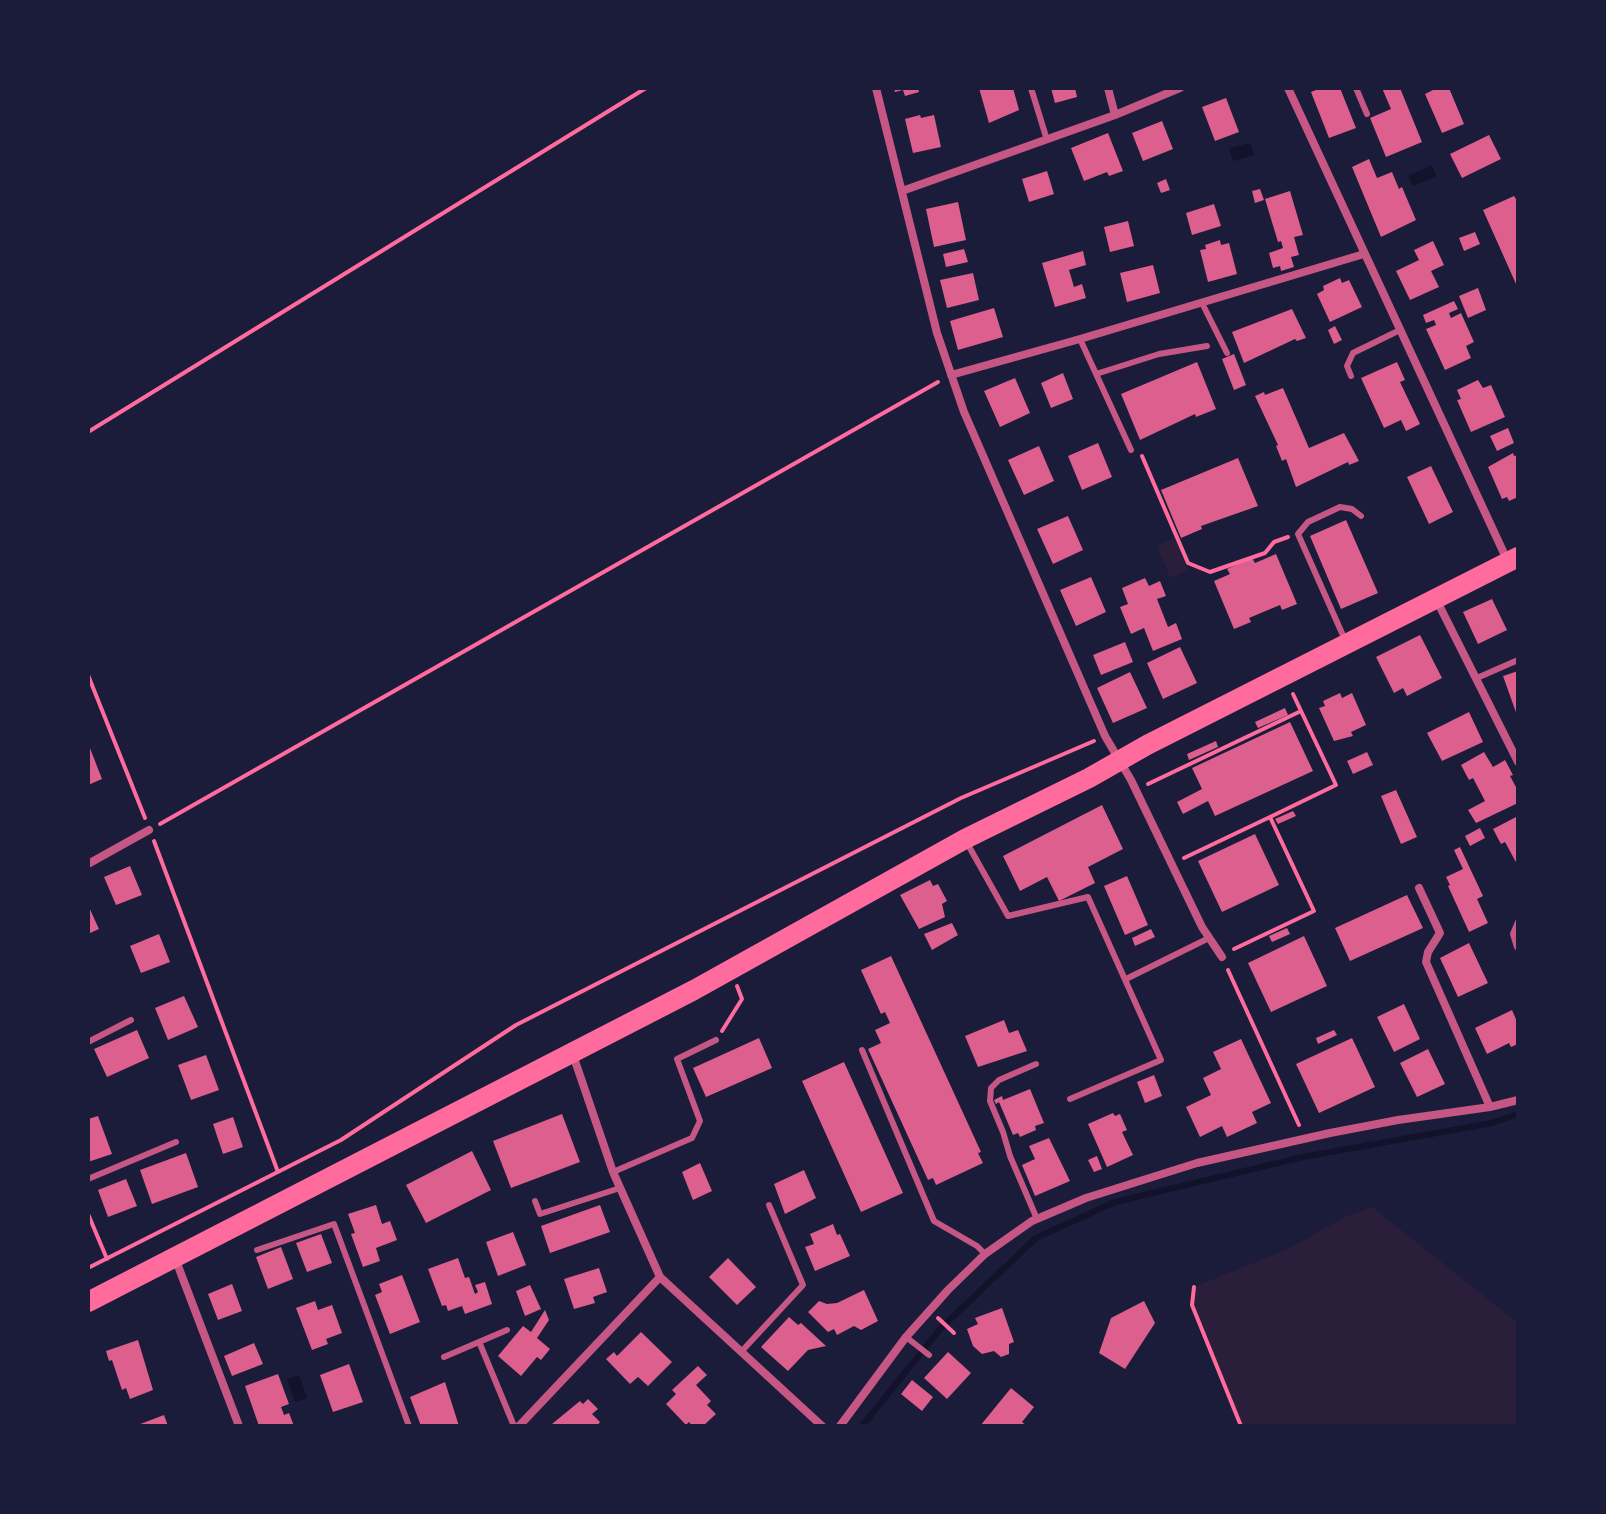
<!DOCTYPE html>
<style>
body{margin:0}
#map{position:relative;width:1606px;height:1514px;overflow:hidden;background:#1b1b3a;font-family:"Sofia Sans Condensed",sans-serif}
canvas{display:block}
.frame{position:absolute;inset:0;border:90px solid #1b1b3a;pointer-events:none}
</style>
<div id="map">
<canvas width="1606" height="1514"></canvas>
<div class="frame"></div>
</div>
<script>
const g = document.querySelector('canvas').getContext('2d');
g.lineJoin = 'round';
function fill(path, color) { g.fillStyle = color; g.fill(path, 'evenodd'); }
const poly = rows => new Path2D(rows.map(r => 'M' + r).join(''));
function strokePath(path, color, width, dash) { g.strokeStyle = color; g.lineWidth = width; g.lineCap = dash ? 'butt' : 'round'; g.setLineDash(dash || []); g.stroke(path); }
fill(poly([
 [1175,538,1188,571,1170,578,1157,545],
 [1372,1207,1518,1323,1518,1426,1241,1426,1192,1305,1194,1287,1288,1249,1345,1217]
]), '#2a1e3b');
fill(poly([
 [1250,143,1254,155,1233,161,1229,148],
 [1432,165,1436,176,1413,186,1408,176],
 [299,1375,307,1398,295,1402,287,1379]
]), '#12122b');
strokePath(poly([
 [862,1426,941,1328,1036,1238,1115,1202,1303,1157,1492,1123,1518,1114]
]), '#12122b', 6);
fill(poly([
 [894,88,918,88,919,92,905,96,903,90,895,92],
 [979,88,1013,88,1019,110,989,123],
 [1051,88,1075,88,1077,97,1055,103],
 [1321,88,1340,88,1356,128,1329,138,1311,92],
 [1382,88,1400,88,1422,142,1386,157,1370,118,1391,109],
 [1437,88,1449,88,1464,124,1442,133,1425,94],
 [1226,98,1239,132,1215,141,1202,107],
 [920,115,921,118,934,115,941,147,913,153,905,119],
 [1162,121,1173,149,1143,161,1132,133],
 [1108,133,1123,171,1109,176,1107,172,1084,181,1071,148],
 [1489,135,1501,159,1462,178,1450,154],
 [1369,159,1377,178,1392,172,1399,189,1402,187,1416,220,1381,237,1352,167],
 [1047,171,1054,194,1029,202,1022,179],
 [1166,179,1170,190,1161,193,1157,183],
 [1260,189,1264,200,1255,203,1252,191],
 [1290,191,1303,235,1294,237,1299,255,1291,257,1294,267,1281,271,1280,266,1273,268,1269,253,1283,248,1281,241,1278,242,1265,199],
 [1514,196,1518,202,1518,283,1516,284,1483,210],
 [958,202,966,240,934,247,926,209],
 [1214,204,1221,226,1192,235,1186,213],
 [1128,221,1134,246,1110,252,1104,227],
 [1475,232,1480,244,1464,251,1459,238],
 [1220,240,1221,245,1229,243,1237,274,1208,282,1200,250,1206,249,1205,245],
 [1433,241,1444,265,1431,271,1439,287,1410,300,1396,271,1419,260,1414,250],
 [964,249,968,262,946,267,943,254],
 [1083,251,1086,265,1069,270,1074,287,1082,284,1086,298,1055,307,1042,263],
 [1153,265,1160,293,1127,302,1120,273],
 [973,273,979,300,947,308,940,280],
 [1340,278,1342,283,1349,280,1362,307,1330,322,1317,294,1324,290,1323,286],
 [1478,288,1486,310,1468,318,1459,296],
 [1454,301,1458,309,1449,313,1451,318,1461,313,1474,342,1466,346,1471,358,1445,370,1426,329,1436,325,1434,320,1426,323,1423,315],
 [994,308,1003,337,958,350,950,321],
 [1292,309,1306,338,1297,341,1295,339,1244,363,1232,332],
 [1335,326,1342,340,1334,344,1328,330],
 [1234,354,1246,385,1234,390,1222,359],
 [1197,362,1216,409,1196,417,1195,414,1140,440,1121,394],
 [1397,362,1405,380,1400,382,1420,424,1406,431,1401,420,1384,428,1361,378],
 [1063,373,1073,399,1051,408,1041,383],
 [1015,378,1030,413,1000,427,984,391],
 [1478,380,1483,388,1491,385,1505,417,1471,432,1457,400,1461,399,1457,390],
 [1283,388,1309,448,1344,433,1359,461,1349,465,1348,462,1296,487,1286,459,1282,461,1276,446,1278,445,1255,396,1264,392,1265,395],
 [1508,428,1514,443,1497,451,1490,436],
 [1098,443,1112,477,1082,490,1068,456],
 [1039,446,1054,481,1024,495,1008,460],
 [1513,453,1514,456,1518,455,1518,497,1509,501,1507,497,1502,499,1488,467],
 [1238,458,1258,506,1201,526,1202,529,1181,538,1161,490],
 [1431,466,1453,512,1429,524,1407,477],
 [1068,516,1083,550,1053,564,1037,529],
 [1346,520,1378,593,1341,609,1310,536],
 [1276,554,1297,604,1282,610,1280,605,1249,618,1251,622,1234,629,1214,581,1230,574,1227,569,1252,558,1255,563],
 [1091,577,1106,612,1076,626,1060,590],
 [1145,578,1149,586,1160,581,1166,596,1157,599,1168,627,1176,623,1182,639,1153,651,1144,628,1131,634,1120,607,1128,604,1122,588],
 [1492,599,1507,630,1478,644,1463,612],
 [1420,635,1442,678,1407,696,1403,688,1394,693,1376,657],
 [1125,642,1133,662,1101,675,1093,655],
 [1180,647,1197,683,1163,699,1147,663],
 [1518,671,1518,718,1503,676],
 [1130,672,1147,708,1113,723,1097,688],
 [1340,693,1342,698,1352,693,1366,725,1351,732,1353,736,1334,741,1319,708,1325,706,1323,701],
 [1285,708,1288,715,1258,728,1255,722],
 [1469,712,1483,742,1442,761,1427,733],
 [1290,722,1313,771,1215,816,1208,801,1183,814,1177,802,1202,789,1192,768],
 [1216,741,1218,747,1189,760,1187,754],
 [88,743,102,779,88,785],
 [1367,752,1373,765,1353,774,1347,761],
 [1484,752,1493,767,1505,760,1513,775,1510,776,1516,787,1518,786,1518,803,1476,823,1468,810,1485,801,1473,778,1469,780,1461,765],
 [1396,790,1417,837,1401,844,1381,796],
 [1102,805,1123,849,1088,867,1095,883,1059,901,1047,877,1020,891,1003,856],
 [1293,811,1296,816,1278,824,1275,819],
 [1518,816,1518,866,1505,842,1501,844,1493,829],
 [1480,828,1485,838,1470,846,1465,836],
 [1255,834,1279,885,1222,912,1198,861],
 [1460,847,1483,896,1477,899,1488,923,1469,932,1448,886,1450,885,1446,877,1463,869,1454,850],
 [130,866,142,895,116,905,104,877],
 [1127,876,1148,925,1125,935,1104,886],
 [930,880,933,886,938,884,947,901,942,904,945,917,919,929,900,895],
 [1407,895,1423,928,1350,961,1335,928],
 [88,905,99,929,88,934],
 [952,923,958,935,932,950,924,934],
 [1287,928,1290,934,1272,942,1269,936],
 [1151,929,1155,937,1135,946,1132,938],
 [159,934,170,962,141,973,130,946],
 [1304,936,1327,986,1271,1012,1248,963],
 [1469,943,1488,983,1458,997,1440,958],
 [891,956,981,1152,978,1153,983,1163,936,1185,933,1178,928,1180,868,1049,881,1043,875,1030,890,1023,885,1012,881,1014,861,970],
 [184,996,198,1027,168,1040,155,1008],
 [1404,1004,1420,1039,1394,1052,1377,1017],
 [1512,1010,1518,1024,1518,1044,1511,1047,1509,1043,1487,1054,1475,1028],
 [1004,1020,1009,1033,1018,1030,1027,1051,978,1067,965,1036],
 [137,1030,149,1058,107,1077,94,1049],
 [1334,1030,1337,1035,1318,1044,1316,1038],
 [759,1038,772,1068,706,1097,693,1068],
 [1352,1038,1375,1087,1319,1113,1296,1064],
 [1241,1039,1271,1103,1252,1112,1257,1123,1227,1137,1222,1126,1200,1137,1186,1107,1211,1095,1203,1078,1221,1069,1213,1052],
 [1428,1049,1445,1084,1417,1097,1400,1063],
 [206,1055,219,1090,191,1100,178,1065],
 [844,1062,903,1193,861,1212,802,1081],
 [1154,1075,1162,1096,1145,1103,1137,1082],
 [1030,1089,1044,1123,1035,1126,1036,1130,1020,1137,1018,1133,1013,1135,999,1102,996,1104,994,1100,1002,1096,1003,1100],
 [1113,1113,1115,1116,1120,1114,1127,1130,1122,1132,1133,1155,1107,1167,1088,1124],
 [562,1114,580,1162,511,1188,493,1141],
 [98,1116,112,1154,88,1162,88,1119],
 [233,1117,243,1147,223,1154,213,1124],
 [1049,1138,1070,1181,1035,1196,1022,1165,1035,1159,1029,1146],
 [472,1151,491,1190,426,1223,406,1185],
 [186,1153,198,1187,152,1204,140,1170],
 [1097,1156,1102,1169,1094,1172,1088,1160],
 [700,1163,712,1191,693,1200,682,1172],
 [804,1170,816,1198,785,1214,774,1184],
 [126,1179,137,1206,108,1217,98,1190],
 [376,1205,382,1224,390,1221,397,1240,376,1248,380,1261,363,1267,351,1234,355,1233,348,1214],
 [600,1205,610,1232,550,1253,541,1226],
 [833,1224,837,1235,840,1234,850,1256,815,1271,805,1247,814,1244,810,1234],
 [513,1232,526,1265,498,1276,486,1242],
 [321,1234,332,1263,307,1272,296,1243],
 [281,1247,293,1279,268,1289,256,1257],
 [458,1258,465,1278,469,1277,475,1294,478,1292,475,1285,485,1282,492,1304,465,1314,462,1306,448,1311,446,1305,442,1306,428,1269],
 [728,1258,756,1287,737,1305,709,1277],
 [599,1268,607,1292,593,1297,595,1303,574,1309,564,1279],
 [402,1275,420,1322,390,1334,375,1295,382,1292,379,1284],
 [232,1284,242,1311,218,1320,208,1294],
 [530,1285,541,1309,525,1316,516,1291],
 [864,1290,878,1321,861,1330,854,1326,837,1335,834,1329,828,1332,808,1312,819,1301,827,1304,837,1303],
 [315,1301,318,1310,332,1305,342,1333,326,1339,328,1344,312,1350,296,1308],
 [1144,1301,1155,1323,1125,1369,1099,1353,1111,1318],
 [1002,1308,1014,1342,1009,1344,1009,1354,1001,1357,994,1351,982,1354,973,1346,967,1329,978,1324,975,1318],
 [545,1310,549,1320,537,1338,550,1349,541,1360,537,1357,521,1376,498,1356,523,1326,531,1332],
 [789,1317,798,1325,801,1323,826,1346,808,1350,788,1371,761,1347],
 [641,1332,672,1362,648,1386,638,1377,630,1384,606,1359,614,1352,617,1356],
 [138,1340,153,1390,130,1399,126,1388,122,1390,112,1360,109,1361,106,1351],
 [254,1343,263,1364,232,1376,224,1356],
 [948,1352,971,1373,947,1399,924,1378],
 [349,1364,363,1402,333,1412,320,1375],
 [698,1366,707,1375,696,1385,711,1401,707,1405,716,1414,703,1426,692,1426,689,1422,686,1425,666,1404,676,1394,672,1390],
 [278,1374,289,1404,281,1407,284,1415,289,1413,294,1426,270,1426,269,1424,259,1426,245,1386],
 [912,1380,933,1397,922,1411,901,1394],
 [445,1382,459,1426,421,1426,410,1397],
 [1011,1388,1034,1407,1022,1422,1027,1426,980,1426],
 [588,1399,598,1409,592,1414,600,1422,597,1426,552,1424,580,1401,583,1404],
 [164,1415,168,1426,135,1426]
]), '#dd5f8e');
strokePath(poly([
 [88,432,646,88],
 [1142,456,1188,563,1210,572,1265,553,1274,542,1288,537],
 [88,675,145,818],
 [1148,784,1301,711],
 [1270,817,1336,785,1293,694],
 [160,824,938,382],
 [154,841,278,1172],
 [1184,858,1270,817,1314,911,1234,949],
 [1228,970,1299,1125],
 [722,1031,742,999,737,986],
 [88,1214,107,1259],
 [88,1268,341,1140,516,1025,961,798,1094,741],
 [1194,1287,1192,1305,1241,1426],
 [938,1318,954,1333]
]), '#ff6b9d', 4);
strokePath(poly([
 [1031,88,1047,140],
 [1356,88,1367,114],
 [1202,303,1227,353],
 [1080,339,1131,450],
 [1096,374,1159,354,1207,346],
 [1351,376,1347,366,1353,353,1400,330],
 [1345,640,1298,534,1308,522,1340,507,1352,509,1361,516],
 [1477,678,1518,660],
 [967,843,1008,916,1088,897,1161,1060,1070,1099],
 [1517,947,1513,934,1518,922],
 [1126,979,1209,938],
 [88,1042,131,1020],
 [862,1050,934,1221,977,1246,985,1254],
 [1036,1064,999,1080,991,1088,990,1101,1003,1132,1010,1156,1037,1219],
 [613,1172,692,1138,700,1121,677,1059,716,1040],
 [88,1179,176,1142],
 [535,1201,540,1214,620,1188],
 [257,1250,334,1224,409,1426],
 [906,1337,929,1355],
 [480,1344,514,1426],
 [741,1352,803,1285,769,1205],
 [444,1357,507,1330]
]), '#c65784', 6);
strokePath(poly([
 [876,88,937,333,964,412,1105,736,1131,780,1202,927,1222,957],
 [1108,88,1115,115],
 [1288,88,1508,562],
 [902,191,1115,115,1180,88],
 [951,375,1080,339,1364,254],
 [1436,599,1518,762],
 [88,864,149,830],
 [1419,888,1440,933,1428,952,1426,962,1490,1107],
 [573,1055,613,1172,660,1277,822,1426],
 [175,1258,239,1426],
 [519,1426,660,1277],
 [840,1426,906,1337,948,1290,985,1254,1032,1221,1086,1198,1197,1163,1330,1133,1398,1120,1490,1107,1518,1100]
]), '#c65784', 8);
strokePath(poly([
 [88,1302,694,990,965,839,1089,778,1147,745,1518,557]
]), '#ff6b9d', 20);
</script>
